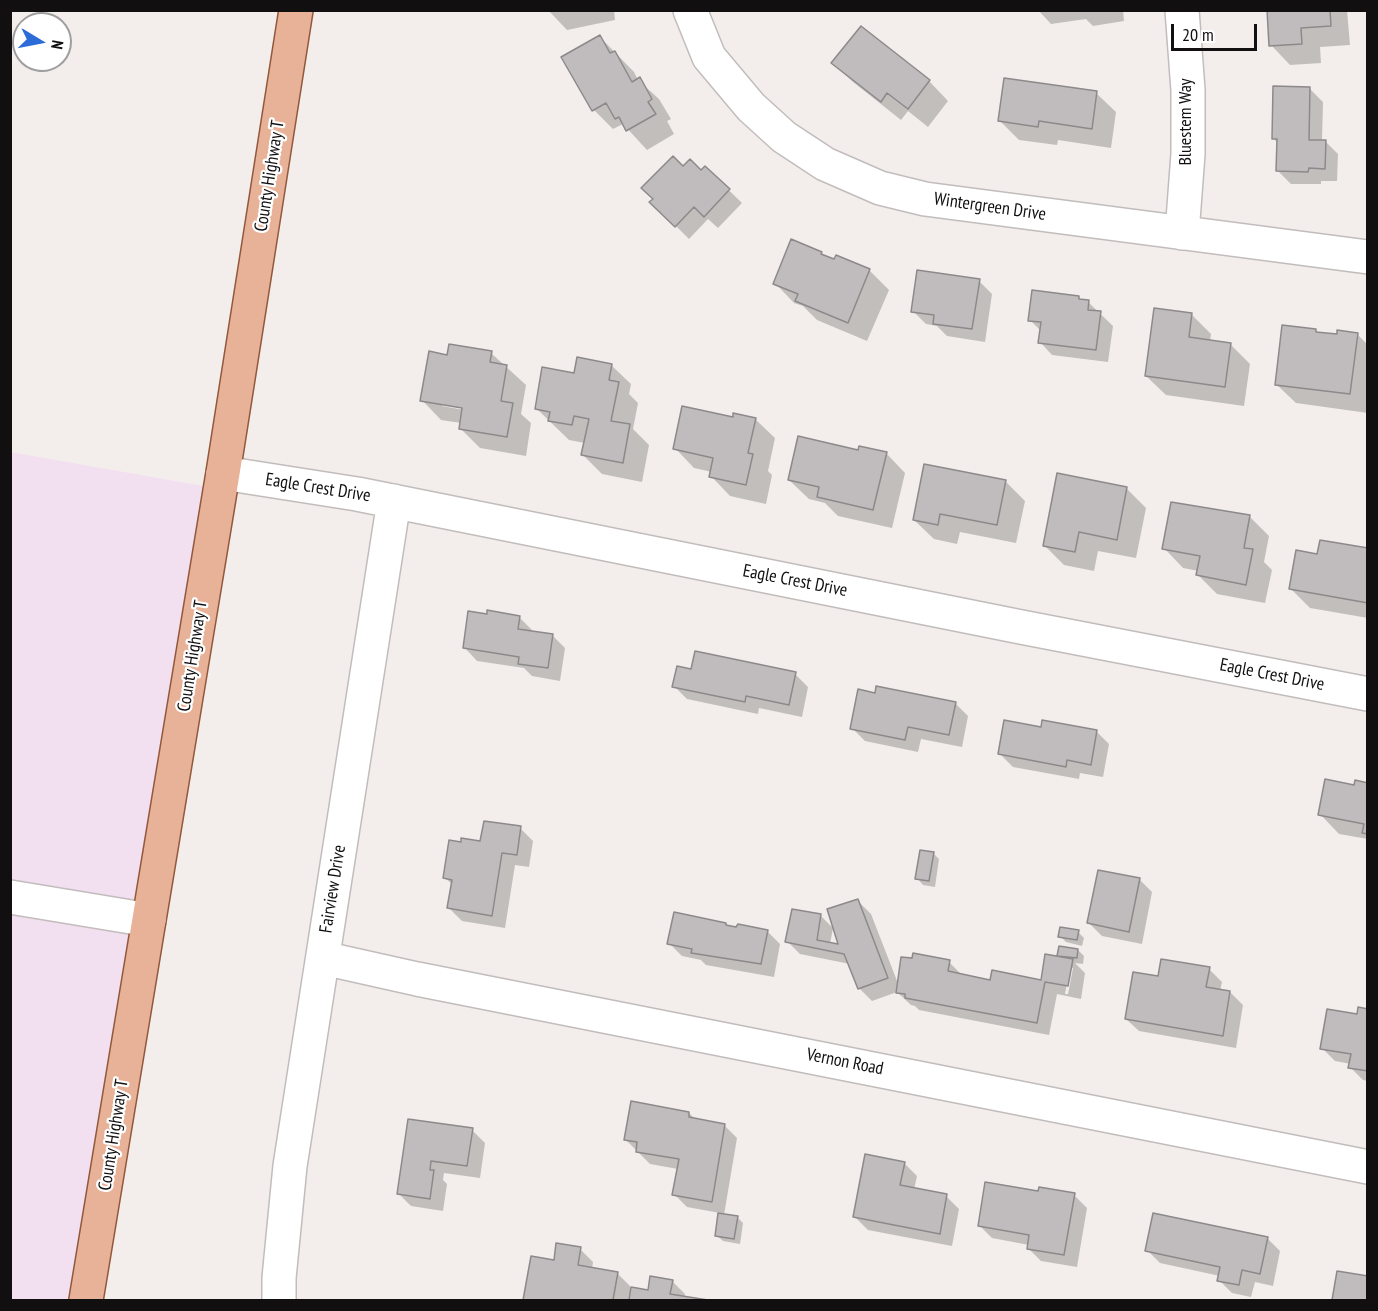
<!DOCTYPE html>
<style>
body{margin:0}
#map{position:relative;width:1378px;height:1311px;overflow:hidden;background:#f3eeec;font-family:"PT Sans Narrow",sans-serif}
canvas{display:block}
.frame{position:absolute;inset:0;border:12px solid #110f0f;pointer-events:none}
.north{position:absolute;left:12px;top:12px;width:60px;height:60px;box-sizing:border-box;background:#fff;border:2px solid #a09f9f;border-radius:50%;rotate:100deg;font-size:16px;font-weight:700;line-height:24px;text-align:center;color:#110f0f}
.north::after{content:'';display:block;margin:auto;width:21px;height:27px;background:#2c6cd9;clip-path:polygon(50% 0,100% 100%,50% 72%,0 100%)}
.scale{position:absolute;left:1171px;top:24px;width:86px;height:27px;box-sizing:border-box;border:3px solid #110f0f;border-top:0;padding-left:8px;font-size:18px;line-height:21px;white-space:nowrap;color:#110f0f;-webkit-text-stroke:4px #fff;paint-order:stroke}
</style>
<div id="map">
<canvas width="1378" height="1311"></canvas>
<div class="frame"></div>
<div class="north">N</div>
<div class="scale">20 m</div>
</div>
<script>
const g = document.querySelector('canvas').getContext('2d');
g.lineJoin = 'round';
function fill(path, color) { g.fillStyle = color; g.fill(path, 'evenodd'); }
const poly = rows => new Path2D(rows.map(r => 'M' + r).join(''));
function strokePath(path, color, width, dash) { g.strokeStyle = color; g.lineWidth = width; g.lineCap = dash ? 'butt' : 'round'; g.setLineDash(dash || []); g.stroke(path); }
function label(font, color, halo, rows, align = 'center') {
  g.font = font + ' "PT Sans Narrow",sans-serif'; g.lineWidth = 4.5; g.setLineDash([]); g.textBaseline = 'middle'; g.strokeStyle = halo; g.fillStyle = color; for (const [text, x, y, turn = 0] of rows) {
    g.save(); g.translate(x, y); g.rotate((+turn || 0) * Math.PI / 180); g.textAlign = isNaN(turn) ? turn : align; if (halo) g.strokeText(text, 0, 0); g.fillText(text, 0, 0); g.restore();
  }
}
fill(poly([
 [10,452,220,489,86,1300,11,1300]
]), '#f2dfef');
fill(poly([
 [548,10,614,10,615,20,567,30],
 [1038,10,1123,10,1124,21,1093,26,1086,19,1051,24],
 [1269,10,1347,10,1350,45,1320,47,1321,63,1290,65,1271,45],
 [861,28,929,81,948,101,928,127,908,111,901,120,853,82,833,63],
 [600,37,634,72,638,80,659,99,671,119,667,121,674,134,647,150,623,124,613,129,594,110],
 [1310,89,1323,102,1322,141,1325,141,1338,154,1337,181,1321,181,1321,184,1291,184,1278,171,1278,143,1274,139],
 [1096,93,1116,112,1111,148,1058,140,1057,145,1019,140,999,120],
 [683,168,701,173,706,168,742,203,718,228,708,219,689,239,652,202],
 [821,253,835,261,837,257,869,270,889,290,867,341,817,320,803,306,794,303,775,283],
 [979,281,992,294,985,342,947,336,937,326,926,324,913,311],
 [1079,298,1082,301,1088,302,1113,326,1108,362,1052,355,1040,342,1041,331,1030,320],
 [1192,315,1211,334,1210,342,1230,344,1250,364,1244,406,1166,395,1146,376],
 [1316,330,1319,334,1338,336,1357,334,1368,345,1368,413,1296,403,1276,384],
 [491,353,526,385,521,414,531,423,526,456,480,448,460,428,461,423,441,420,422,400],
 [442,403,470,408,470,411,442,406],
 [611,365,631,384,629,394,638,403,633,429,649,445,642,482,602,474,583,455,585,443,569,440,536,408,575,375],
 [734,418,755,419,775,438,768,471,772,475,766,504,730,496,711,476,712,472,694,468,675,448],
 [859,452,886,453,905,473,892,528,838,516,825,503,809,499,789,480],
 [1005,481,1025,501,1016,543,960,532,957,544,934,539,914,520],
 [1126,488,1146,508,1136,558,1098,551,1094,571,1064,565,1044,545],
 [1250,517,1269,536,1264,562,1272,570,1265,603,1217,594,1198,575,1199,571,1183,568,1164,548],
 [1368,550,1368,618,1310,608,1290,588,1318,556],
 [488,616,519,617,532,630,532,632,552,635,565,648,560,681,532,676,524,668,477,661,465,648],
 [692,671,795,674,808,687,802,717,759,708,758,714,687,699,674,686],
 [955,703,968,716,962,747,921,739,918,752,865,741,852,728],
 [1042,729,1096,731,1109,744,1103,777,1080,773,1079,779,1013,767,1000,754],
 [1368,784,1368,839,1339,834,1320,814,1355,787],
 [520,828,533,841,529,867,515,865,505,928,462,921,449,908,453,885,445,878,482,843],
 [933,853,939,859,935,887,923,885,917,878],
 [1139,879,1152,892,1142,944,1102,936,1089,923],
 [858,901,871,914,899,986,949,962,962,975,991,982,1042,982,1062,958,1059,955,1078,950,1084,956,1083,964,1075,963,1085,973,1081,999,1057,994,1049,1035,919,1010,915,1006,911,1005,897,992,872,1001,859,988,850,964,800,954,787,941,820,915,833,928,830,944,840,946],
 [1070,968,1073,968,1068,994,1065,994],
 [725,924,729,927,767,931,780,944,774,977,706,965,701,960,682,956,669,943],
 [1078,932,1084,938,1082,946,1066,942,1060,936],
 [1209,969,1222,982,1220,991,1230,992,1243,1005,1236,1048,1139,1031,1126,1019,1160,978],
 [1368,1010,1368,1081,1363,1080,1350,1067,1351,1064,1335,1061,1322,1048,1358,1015],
 [689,1113,696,1120,724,1125,737,1138,724,1215,737,1217,743,1223,740,1244,723,1241,716,1235,720,1213,687,1207,674,1194,678,1169,650,1164,625,1139],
 [409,1121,472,1130,485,1143,480,1178,444,1173,443,1180,447,1184,443,1211,411,1206,398,1193],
 [904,1163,917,1176,914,1190,946,1196,959,1209,952,1246,868,1230,855,1217],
 [1039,1193,1074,1195,1087,1208,1077,1267,1041,1261,1028,1248,1029,1245,992,1238,979,1225],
 [1267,1238,1280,1251,1273,1286,1255,1282,1251,1297,1232,1293,1219,1280,1220,1276,1160,1263,1147,1250],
 [580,1249,593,1262,592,1269,617,1273,630,1286,630,1288,649,1291,672,1281,685,1294,684,1298,699,1300,525,1300,532,1258,555,1262]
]), '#0003');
const building = poly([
 [1267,10,1330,10,1331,26,1301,28,1302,44,1269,46,1267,10],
 [861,26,930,80,908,109,887,93,881,102,831,63,861,26],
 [600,35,610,53,615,51,632,82,640,77,652,99,648,102,656,114,626,131,619,117,615,119,606,103,592,111,561,57,600,35],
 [1004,78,1097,91,1092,129,1039,121,1038,127,998,121,1004,78],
 [1273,86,1310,87,1309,140,1326,140,1325,169,1309,168,1308,172,1276,171,1277,139,1272,139,1273,86],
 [673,156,683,166,690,159,701,170,705,166,730,189,704,217,694,207,675,227,649,202,653,199,641,188,673,156],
 [791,239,822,252,821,254,834,259,836,255,870,269,848,323,795,301,798,294,773,284,791,239],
 [917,270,980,279,972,329,933,324,934,315,911,312,917,270],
 [1032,290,1079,296,1079,299,1089,300,1088,310,1101,311,1096,350,1038,343,1041,322,1028,321,1032,290],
 [1154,308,1192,313,1189,337,1231,343,1225,387,1145,376,1154,308],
 [1282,325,1316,329,1316,332,1337,334,1337,330,1358,333,1350,394,1275,385,1282,325],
 [449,344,492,351,490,362,507,365,501,401,513,403,507,437,459,429,462,408,420,401,429,351,447,355,449,344],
 [577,357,612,364,609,380,619,382,611,421,630,424,623,463,581,455,589,419,574,416,572,425,548,421,550,412,535,409,542,367,574,373,577,357],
 [682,406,733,417,733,413,756,418,748,453,753,454,746,485,709,477,713,458,673,449,682,406],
 [798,436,858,450,859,446,887,452,873,510,817,497,819,487,788,480,798,436],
 [924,464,1006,480,997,525,940,514,938,525,913,520,924,464],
 [1057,473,1127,487,1117,540,1079,532,1075,552,1043,546,1057,473],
 [1171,502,1250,515,1244,548,1253,549,1246,585,1196,575,1200,556,1162,549,1171,502],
 [1320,540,1368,548,1368,603,1289,589,1296,550,1317,554,1320,540],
 [487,610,520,616,518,629,553,634,548,668,518,664,519,657,463,648,468,611,487,614,487,610],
 [695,651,796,672,789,705,746,696,745,702,672,687,677,666,691,669,695,651],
 [876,686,956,702,949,735,908,727,905,740,850,729,858,689,875,693,876,686],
 [1004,720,1041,727,1042,720,1097,730,1091,765,1067,760,1066,767,998,754,1004,720],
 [1325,779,1354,785,1355,780,1368,783,1368,834,1362,833,1364,824,1318,815,1325,779],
 [484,821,521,826,517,855,502,853,492,916,447,908,452,880,443,878,449,840,461,842,461,838,480,841,484,821],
 [920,850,934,852,929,881,915,879,920,850],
 [1098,870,1140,878,1129,932,1087,923,1098,870],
 [858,899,888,978,858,989,844,954,785,942,792,909,821,914,817,940,838,944,827,909,858,899],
 [674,912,726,923,726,925,736,927,738,924,768,930,761,964,691,953,692,949,667,944,674,912],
 [1060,927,1079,930,1077,940,1058,937,1060,927],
 [1059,946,1078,949,1077,958,1057,956,1059,946],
 [913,953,950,960,948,971,990,980,992,970,1041,980,1045,954,1073,959,1068,986,1045,982,1037,1023,905,998,905,994,896,993,901,957,912,958,913,953],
 [1161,959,1210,967,1206,987,1230,991,1223,1036,1125,1019,1133,972,1158,976,1161,959],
 [1358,1007,1368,1009,1368,1071,1348,1068,1351,1054,1320,1049,1327,1009,1357,1014,1358,1007],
 [631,1101,689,1112,689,1117,725,1124,712,1202,672,1195,679,1159,636,1152,637,1142,624,1140,631,1101],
 [408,1119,473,1128,467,1166,431,1161,430,1170,434,1170,430,1199,397,1194,408,1119],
 [865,1154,905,1162,900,1185,947,1194,940,1234,853,1217,865,1154],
 [985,1182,1038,1191,1039,1187,1075,1193,1064,1255,1027,1249,1029,1235,978,1226,985,1182],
 [718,1213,738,1216,734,1239,715,1236,718,1213],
 [1153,1213,1268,1237,1260,1274,1242,1270,1239,1285,1217,1281,1220,1267,1145,1251,1153,1213],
 [556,1243,581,1247,578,1265,618,1272,613,1300,523,1300,531,1256,554,1260,556,1243],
 [1337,1271,1368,1276,1368,1300,1332,1300,1337,1271],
 [650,1276,673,1280,670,1294,708,1300,629,1300,631,1287,648,1290,650,1276]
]);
fill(building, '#c0bcbe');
strokePath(building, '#8d898b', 1.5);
const minor = poly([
 [690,10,709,57,751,107,784,137,825,164,880,188,925,199,1368,257],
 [1182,233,1188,154,1188,90,1182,10],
 [223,473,357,494,1021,627,1368,694],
 [10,897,149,920],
 [323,958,417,979,1368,1167],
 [279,1300,279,1278,290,1166,394,501]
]);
const major = poly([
 [86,1300,223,473,296,10]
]);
strokePath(minor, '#c2bdbc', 36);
strokePath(major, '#92583c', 36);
strokePath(minor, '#fff', 33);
strokePath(major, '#e8b298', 33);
label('18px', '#110f0f', '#fff', [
 ["Bluestem Way",1186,122,-90],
 ["County Highway T",270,176,-81],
 ["Wintergreen Drive",990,207,8],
 ["Eagle Crest Drive",318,488,9],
 ["Eagle Crest Drive",795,581,11],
 ["County Highway T",193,656,-81],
 ["Eagle Crest Drive",1272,675,11],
 ["Fairview Drive",333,889,-81],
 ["Vernon Road",845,1062,11],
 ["County Highway T",114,1135,-81]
]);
</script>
